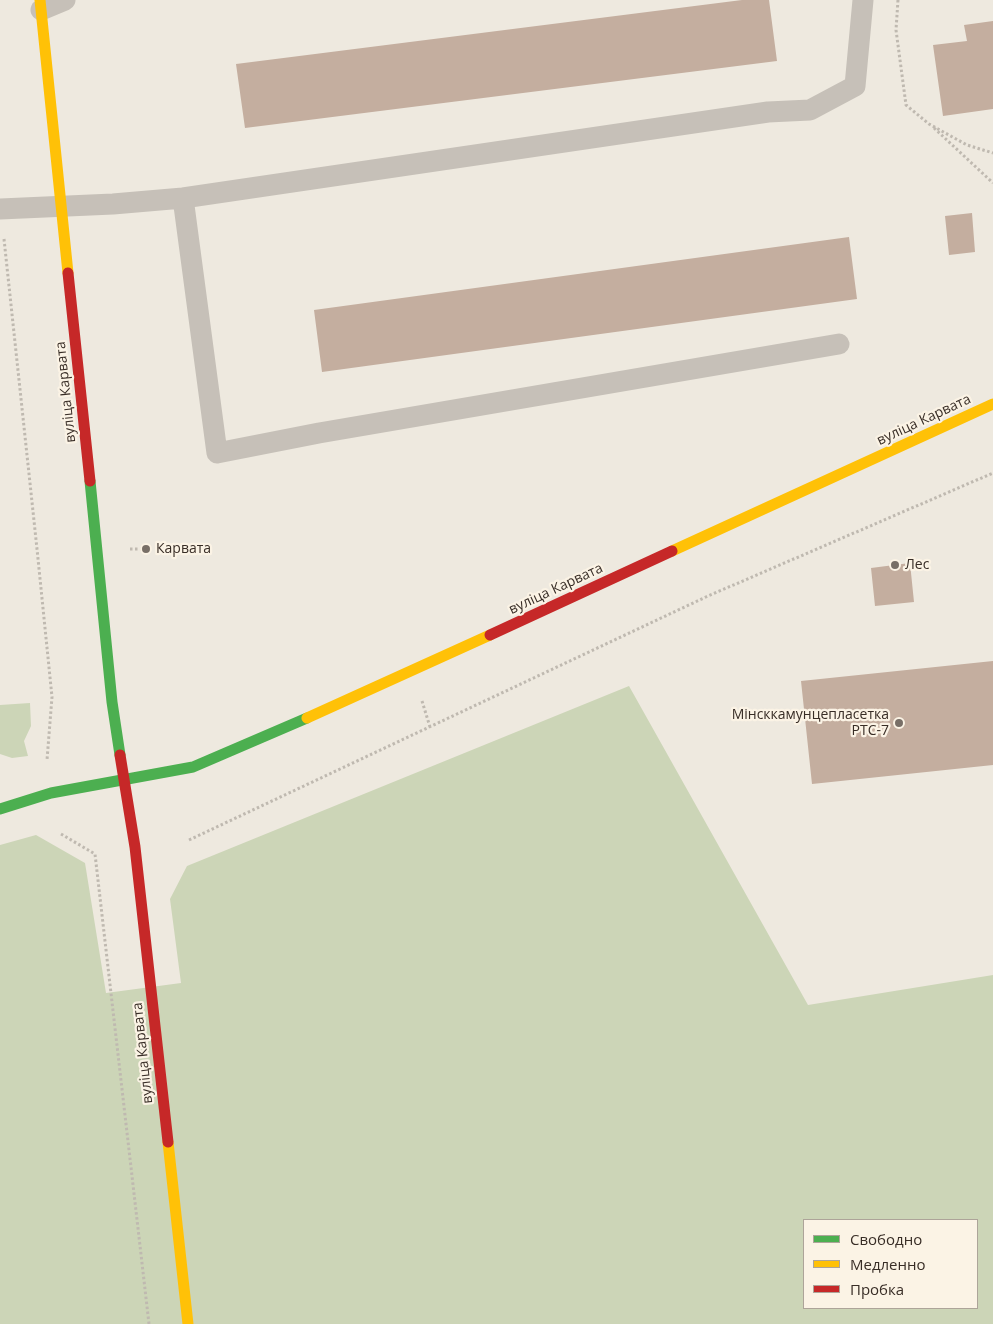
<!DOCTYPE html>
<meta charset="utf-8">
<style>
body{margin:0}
#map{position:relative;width:993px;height:1324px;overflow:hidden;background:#eee9df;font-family:"Open Sans",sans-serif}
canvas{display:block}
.legend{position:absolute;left:803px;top:1219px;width:175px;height:90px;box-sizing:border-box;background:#fbf3e5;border:1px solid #ada499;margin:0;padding:6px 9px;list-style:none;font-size:15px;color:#382d26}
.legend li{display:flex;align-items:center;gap:10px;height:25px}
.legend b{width:25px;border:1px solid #ada499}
</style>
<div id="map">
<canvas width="993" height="1324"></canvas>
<ul class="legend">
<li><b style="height:6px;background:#4caf50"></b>Свободно</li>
<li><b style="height:6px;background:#ffc107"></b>Медленно</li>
<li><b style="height:6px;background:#c62828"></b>Пробка</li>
</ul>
</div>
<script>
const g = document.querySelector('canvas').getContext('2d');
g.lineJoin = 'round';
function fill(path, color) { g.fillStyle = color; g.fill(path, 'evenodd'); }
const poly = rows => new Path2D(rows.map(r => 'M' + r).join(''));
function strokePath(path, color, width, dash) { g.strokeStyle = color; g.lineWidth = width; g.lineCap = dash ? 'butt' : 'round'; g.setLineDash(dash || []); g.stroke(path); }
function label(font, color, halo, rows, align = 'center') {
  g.font = font + ' "Open Sans",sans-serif'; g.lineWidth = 4.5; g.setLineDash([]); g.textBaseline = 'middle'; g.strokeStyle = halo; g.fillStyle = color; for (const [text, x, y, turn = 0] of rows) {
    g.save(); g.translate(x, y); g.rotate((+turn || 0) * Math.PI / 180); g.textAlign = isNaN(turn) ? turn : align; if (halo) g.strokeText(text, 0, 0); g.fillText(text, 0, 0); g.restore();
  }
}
fill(poly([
 [629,686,808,1005,993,975,993,1324,0,1324,0,845,36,835,85,863,106,993,181,983,170,899,187,866],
 [804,1220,977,1220,977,1308,804,1308],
 [30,703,31,726,24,741,28,756,12,758,0,754,0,705]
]), '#ccd5b7');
fill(poly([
 [742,0,769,0,777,61,245,128,236,64],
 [993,21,993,109,943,116,933,45,967,41,964,25],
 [972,213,975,252,949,255,945,216],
 [849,237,857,299,322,372,314,310],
 [910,563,914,602,875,606,871,568],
 [993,661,993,765,812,784,801,681]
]), '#c4ae9f');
strokePath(poly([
 [898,0,896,30,906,105,929,124,967,145,993,153],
 [934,128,993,183],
 [4,239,37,549,52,697,47,760],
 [130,549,146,549],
 [422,701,430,727],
 [61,834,95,854,149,1324],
 [189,840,708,596,993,473]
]), '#bfb9b0', 3, [2.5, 2.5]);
strokePath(poly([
 [41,10,65,0],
 [183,198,217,453,319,433,839,344],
 [0,209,113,204,183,198,768,112,810,110,855,86,863,0]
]), '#c6c0b8', 21);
strokePath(poly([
 [90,481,112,702,120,755],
 [0,809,51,793,193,767,307,718]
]), '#4caf50', 11);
strokePath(poly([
 [40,0,68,273],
 [672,551,993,404],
 [307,718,490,635],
 [168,1142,188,1324]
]), '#ffc107', 11);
strokePath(poly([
 [68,273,90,481],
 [490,635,672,551],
 [120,755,135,847,168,1142]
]), '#c62828', 11);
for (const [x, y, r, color] of [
 [146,549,5,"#786f67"],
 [895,565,5,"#786f67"],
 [899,723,5,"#786f67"]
]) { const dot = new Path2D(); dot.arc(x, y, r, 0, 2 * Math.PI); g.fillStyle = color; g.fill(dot); strokePath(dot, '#fbf3e5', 2); }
label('14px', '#382d26', '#fbf3e5', [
 ["вуліца Карвата",66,392,-96],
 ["вуліца Карвата",924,420,-25],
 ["вуліца Карвата",556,589,-25],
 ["вуліца Карвата",143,1053,-96]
]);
label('14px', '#382d26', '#fbf3e5', [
 ["Карвата",156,549],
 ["Лес",905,565],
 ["Мінсккамунцепласетка",889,715,"right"],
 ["РТС-7",889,731,"right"]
], 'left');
</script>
